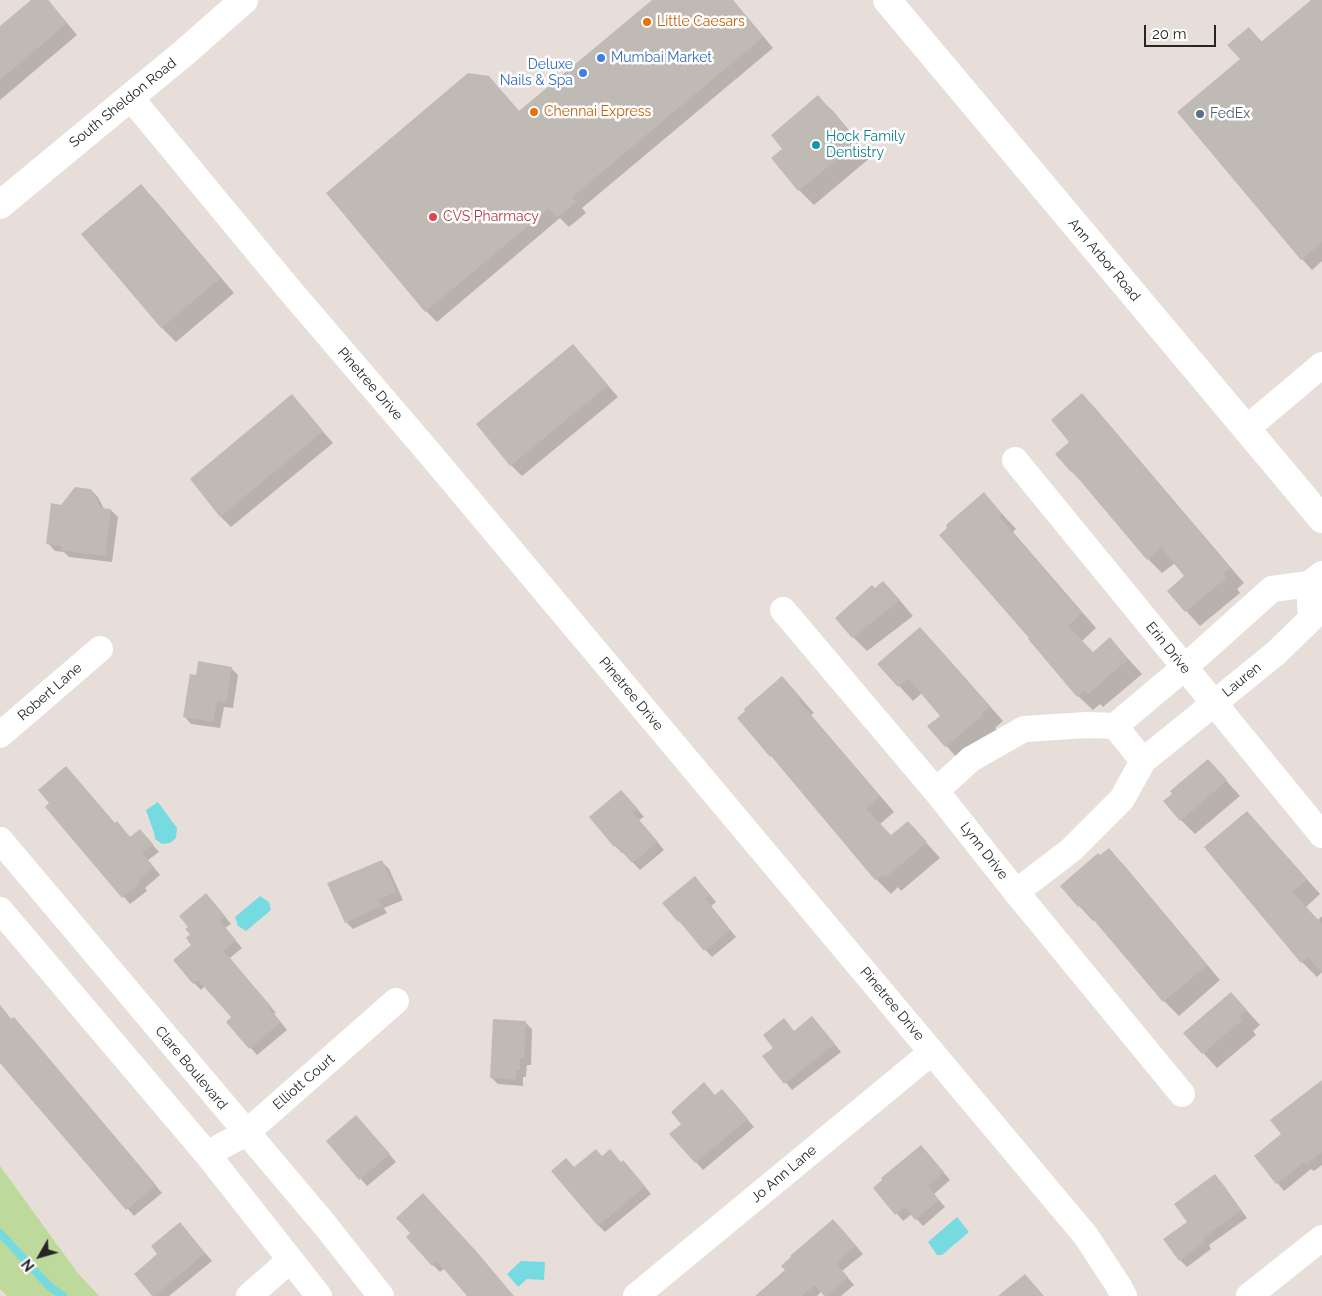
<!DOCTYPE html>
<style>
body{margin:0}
#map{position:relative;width:1322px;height:1296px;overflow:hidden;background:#e8ded9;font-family:Raleway,sans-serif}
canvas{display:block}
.north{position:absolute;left:15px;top:1231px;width:50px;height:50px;-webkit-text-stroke:4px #fff;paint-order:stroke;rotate:232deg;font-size:14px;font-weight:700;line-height:20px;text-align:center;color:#262626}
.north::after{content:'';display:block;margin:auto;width:18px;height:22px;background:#262626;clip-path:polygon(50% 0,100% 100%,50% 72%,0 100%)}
.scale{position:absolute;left:1144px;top:25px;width:72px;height:22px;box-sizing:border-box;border:2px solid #262626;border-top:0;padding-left:6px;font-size:15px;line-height:18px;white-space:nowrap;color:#262626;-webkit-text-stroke:4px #fff;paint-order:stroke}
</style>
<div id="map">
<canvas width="1322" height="1296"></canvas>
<div class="north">N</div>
<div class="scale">20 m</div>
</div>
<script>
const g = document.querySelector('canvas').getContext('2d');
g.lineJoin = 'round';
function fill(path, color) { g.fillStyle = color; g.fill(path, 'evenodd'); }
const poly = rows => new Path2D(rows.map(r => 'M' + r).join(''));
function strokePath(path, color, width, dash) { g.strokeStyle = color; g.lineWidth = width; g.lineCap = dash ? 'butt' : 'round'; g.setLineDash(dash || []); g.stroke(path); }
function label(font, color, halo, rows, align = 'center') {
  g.font = font + ' Raleway,sans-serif'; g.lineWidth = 5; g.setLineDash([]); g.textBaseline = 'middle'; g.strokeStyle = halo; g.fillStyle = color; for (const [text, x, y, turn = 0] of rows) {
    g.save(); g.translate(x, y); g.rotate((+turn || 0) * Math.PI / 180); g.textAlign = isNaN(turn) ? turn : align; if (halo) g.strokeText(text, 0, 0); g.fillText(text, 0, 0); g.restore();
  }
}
fill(poly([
 [0,1166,77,1272,99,1296,7,1296,0,1289]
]), '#bdd99b');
fill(poly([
 [158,802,177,828,176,838,170,843,162,844,155,839,154,833,146,810],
 [260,896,269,902,271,910,246,931,238,926,235,917],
 [957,1217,969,1232,942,1255,937,1255,928,1242],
 [521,1261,545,1262,544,1280,527,1279,518,1287,507,1274]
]), '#76dbe0');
fill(poly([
 [33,0,48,0,77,35,0,100,0,28],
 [654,0,733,0,773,48,582,208,586,213,569,227,560,218,437,322,426,311,489,77,520,112],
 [1312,0,1322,0,1322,261,1312,270,1302,259,1241,60,1249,28,1262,42],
 [818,97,833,111,871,157,814,205,799,190,773,158,784,149],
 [141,185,155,200,234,293,176,342,162,328],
 [573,345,618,397,522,476,511,465],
 [1082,395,1096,409,1244,583,1237,589,1240,593,1200,626,1168,591,1185,576,1175,563,1162,573,1148,559,1086,486,1071,471,1071,442],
 [292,396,333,443,231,527,221,517],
 [91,490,98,497,104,509,111,510,118,517,112,562,69,557,64,552,55,551,48,543,62,506],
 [984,494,1016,529,1013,532,1096,628,1082,641,1093,653,1110,639,1142,674,1103,707,1100,704,1093,710,1078,696],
 [897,597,913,616,867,651,853,637],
 [935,644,1003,721,995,728,997,730,960,761,929,727,941,716,922,693,913,701,879,664],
 [231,668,238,675,233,708,224,707,220,728,191,724,184,716,197,677],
 [782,677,814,713,811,715,894,812,880,824,891,836,908,822,940,858,901,891,898,887,891,894,876,879,784,769,739,718],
 [1208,760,1240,796,1195,834,1181,820,1173,794],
 [628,798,644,817,639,820,664,850,640,870,623,852,622,853,615,846],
 [47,807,115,824,117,823,131,838,147,838,159,852,148,860,160,875,145,888,147,891,130,904],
 [1247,812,1320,894,1306,907,1318,920,1322,916,1322,972,1317,977,1302,962,1206,847],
 [1109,850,1123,864,1220,980,1179,1016,1164,1001,1095,919,1093,921,1061,886],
 [381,861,389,869,403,900,384,908,387,913,353,929,346,922],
 [702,885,716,902,711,906,736,937,712,957,679,921],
 [213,902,231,924,225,928,242,948,230,958,276,1013,274,1014,287,1030,257,1055,228,1022,233,1017,205,986,201,990,194,983,193,945],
 [1231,993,1260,1025,1253,1031,1256,1035,1217,1068,1185,1033],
 [0,1005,12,1020,21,1026,162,1193,134,1216,0,1061],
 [784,1020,795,1032,819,1025,841,1052,792,1090,764,1057,774,1048],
 [525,1022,532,1029,531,1065,527,1065,526,1077,523,1077,523,1086,498,1084,491,1077],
 [1322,1082,1322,1165,1314,1171,1311,1169,1284,1191,1255,1156,1283,1134],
 [716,1096,729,1098,754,1127,703,1170,671,1134],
 [363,1124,396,1162,367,1186,328,1141],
 [927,1153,950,1180,934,1194,945,1207,923,1226,912,1214,903,1221,875,1188,884,1180],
 [602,1157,622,1163,630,1169,651,1194,605,1232,598,1225,574,1168],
 [1215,1176,1222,1183,1247,1218,1209,1245,1211,1249,1187,1267,1180,1260,1188,1222],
 [180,1224,212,1261,169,1296,153,1296,159,1254],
 [840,1227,863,1254,842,1271,854,1285,841,1296,826,1296,822,1291,817,1296,757,1296],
 [412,1233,514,1296,468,1296,445,1268,440,1272,433,1265]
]), '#0003');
strokePath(poly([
 [0,1233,49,1286,63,1296]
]), '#76dbe0', 8);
fill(poly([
 [31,0,48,0,67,23,0,80,0,26],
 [652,0,732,0,763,37,572,197,576,202,557,217,549,208,425,312,326,193,468,73,489,76,519,111],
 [1311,0,1322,0,1322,242,1301,260,1177,112,1240,59,1227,45,1249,27,1261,42],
 [818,95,858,142,798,191,771,158,782,149,771,135],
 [141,184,220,278,161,328,81,234],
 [573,344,608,385,510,466,476,424],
 [1082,393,1230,568,1223,574,1226,578,1185,612,1167,591,1184,576,1161,547,1147,560,1072,471,1071,472,1055,454,1069,442,1051,420],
 [292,394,323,431,220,517,190,479],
 [75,487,91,489,101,508,111,509,105,556,61,550,61,546,46,544,51,503,61,505],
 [984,492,1002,514,999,517,1082,613,1068,626,1093,652,1110,637,1128,659,1088,694,1085,690,1077,697,1028,639,1029,638,939,535,947,528,946,525],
 [883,581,900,600,852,638,835,618,872,585,875,588],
 [920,627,990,706,982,713,983,715,945,747,927,726,940,716,908,678,898,687,877,664],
 [198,661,232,667,226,702,217,700,213,722,183,717,190,674,196,675],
 [782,676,801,698,798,700,880,796,866,809,891,835,908,821,927,842,886,877,883,874,875,880,771,756,770,757,737,718,745,711,744,709],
 [1208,759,1227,780,1180,821,1163,801,1172,794,1170,791],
 [66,766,115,823,117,821,130,837,140,829,153,844,142,853,154,867,138,880,140,883,122,898,45,807,49,803,38,790],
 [621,790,638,809,633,813,658,842,632,863,616,845,614,847,589,817],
 [1247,811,1307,879,1292,892,1322,924,1322,973,1309,957,1301,963,1204,847],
 [1109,848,1207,965,1163,1002,1081,905,1078,907,1060,886,1098,853,1100,855],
 [382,860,396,892,378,900,381,906,345,923,327,883],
 [695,876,710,895,705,898,730,930,704,951,679,921,678,922,662,903],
 [206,893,225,916,219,920,236,940,223,951,270,1005,268,1007,281,1022,249,1049,226,1022,231,1017,198,980,193,984,173,960,191,945,186,938,190,934,185,929,188,927,179,916],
 [1231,992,1247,1010,1239,1016,1242,1020,1202,1054,1183,1033],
 [0,1005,11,1019,14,1017,156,1185,126,1210,0,1063],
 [812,1016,835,1044,784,1084,762,1056,773,1048,763,1035,784,1018,794,1031],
 [493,1019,526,1021,524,1058,520,1058,520,1070,516,1070,516,1079,490,1078],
 [1322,1080,1322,1152,1306,1165,1304,1162,1276,1184,1254,1156,1281,1134,1270,1120],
 [704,1082,715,1095,722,1089,748,1119,695,1163,669,1134,681,1124,671,1112],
 [356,1115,390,1154,359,1180,326,1141],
 [921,1145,944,1172,928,1186,939,1200,915,1220,905,1207,895,1215,873,1188,882,1180,881,1178],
 [596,1149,602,1156,610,1149,621,1162,623,1160,645,1186,598,1226,551,1171,566,1158,574,1167],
 [1215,1174,1241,1210,1203,1238,1205,1241,1179,1261,1163,1239,1187,1222,1174,1204],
 [423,1193,476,1251,514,1296,467,1296,437,1261,432,1266,406,1237,410,1233,396,1218],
 [833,1219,856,1246,836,1263,848,1277,826,1296,824,1296,815,1285,801,1296,755,1296,785,1270,781,1266,791,1257,790,1256],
 [180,1222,205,1253,154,1296,152,1296,134,1274,157,1254,151,1246],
 [1025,1274,1044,1296,998,1296]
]), '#c0bab5');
strokePath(poly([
 [130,97,288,288,431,455,1086,1236,1118,1285,1124,1296],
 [1246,429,1322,365],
 [1015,460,1322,835],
 [783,610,936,791,1016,892,1182,1094],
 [1115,726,1143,761],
 [0,735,100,649],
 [936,791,971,759,1024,729,1087,725,1115,726,1185,667,1272,589,1309,584,1322,574],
 [0,840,325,1225,381,1296],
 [1016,892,1071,850,1122,799,1143,761,1276,653,1311,619,1309,584],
 [0,910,207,1154,319,1296],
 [207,1154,246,1133,396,1001],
 [249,1296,290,1260],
 [636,1296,932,1052],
 [1249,1296,1322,1238]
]), '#fff', 26);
strokePath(poly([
 [887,0,1322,519],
 [0,205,185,52,244,0]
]), '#fff', 28);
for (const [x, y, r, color] of [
 [647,22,5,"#e8710a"],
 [601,58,5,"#3f7fe0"],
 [583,73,5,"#3f7fe0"],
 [534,112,5,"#e8710a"],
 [1200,114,5,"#5c6f8a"],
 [816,145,5,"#0f9aa8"],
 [433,217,5,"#e0444e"]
]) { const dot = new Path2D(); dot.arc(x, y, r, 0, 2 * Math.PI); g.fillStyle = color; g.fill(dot); strokePath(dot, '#fff', 2); }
label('14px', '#c56008', '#fff', [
 ["Little Caesars",657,22],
 ["Chennai Express",544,112]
], 'left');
label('14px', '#366cbe', '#fff', [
 ["Mumbai Market",611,58],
 ["Deluxe",573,65,"right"],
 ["Nails & Spa",573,81,"right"]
], 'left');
label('14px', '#262626', '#fff', [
 ["South Sheldon Road",123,103,-39],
 ["Ann Arbor Road",1104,260,50],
 ["Pinetree Drive",370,384,49],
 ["Erin Drive",1168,648,51],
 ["Lauren",1242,680,-39],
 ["Robert Lane",50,692,-41],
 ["Pinetree Drive",631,694,50],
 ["Lynn Drive",984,851,52],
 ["Pinetree Drive",892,1004,50],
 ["Clare Boulevard",191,1068,50],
 ["Elliott Court",304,1082,-41],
 ["Jo Ann Lane",784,1174,-40]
]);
label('14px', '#4e5e75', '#fff', [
 ["FedEx",1210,114]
], 'left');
label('14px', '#0d838f', '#fff', [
 ["Hock Family",826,137],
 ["Dentistry",826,153]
], 'left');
label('14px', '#be3a42', '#fff', [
 ["CVS Pharmacy",443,217]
], 'left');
</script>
